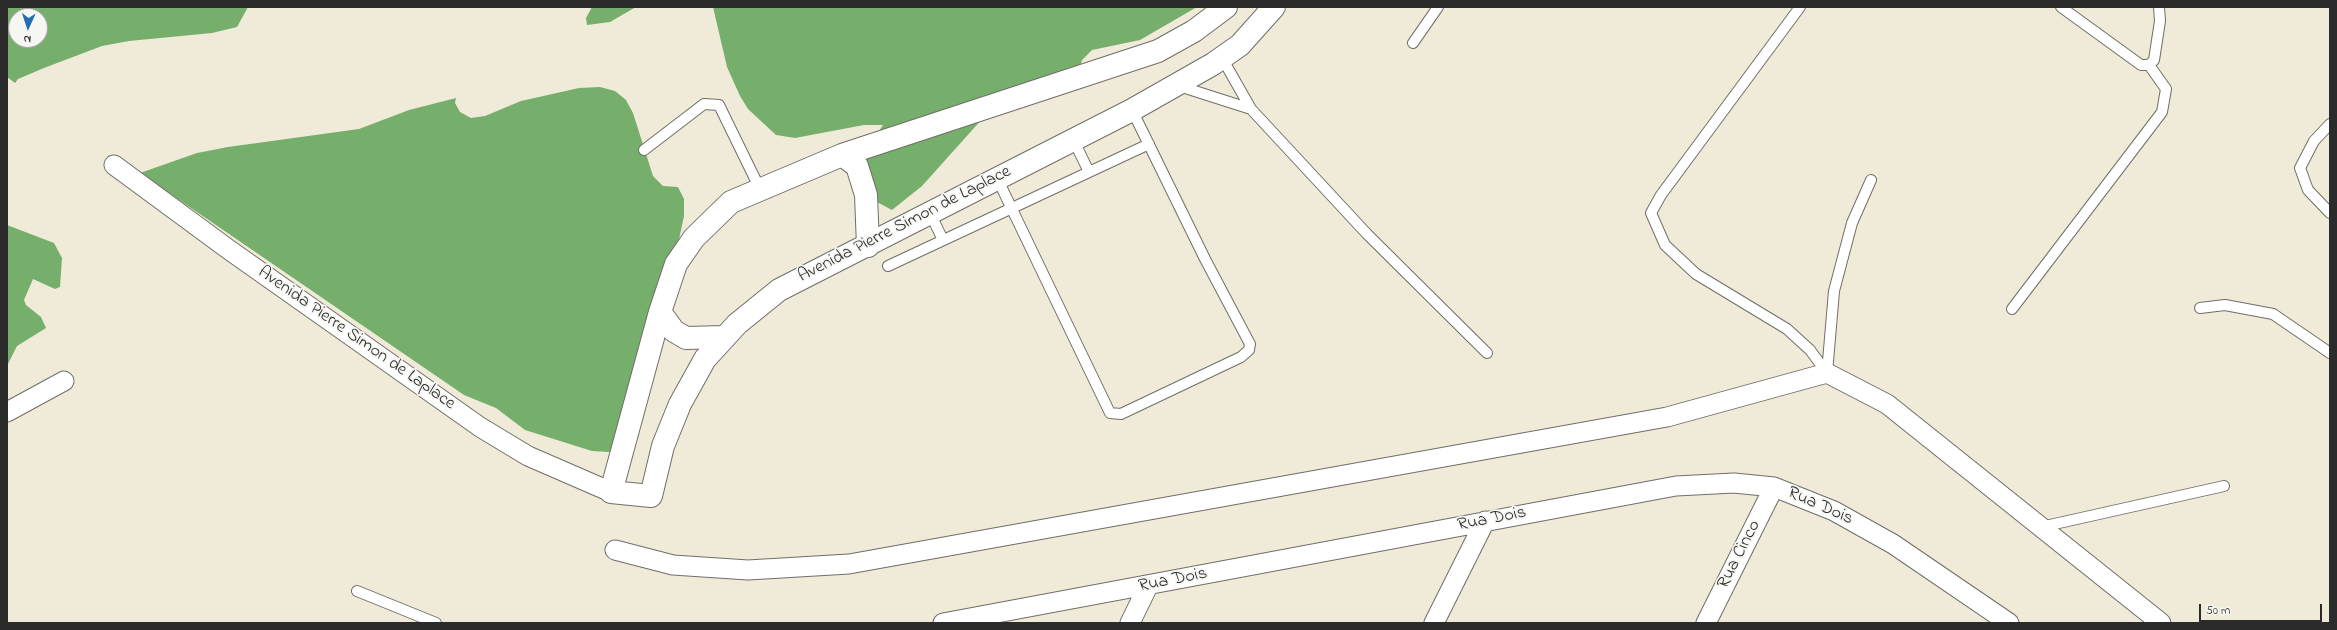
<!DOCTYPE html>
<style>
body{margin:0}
#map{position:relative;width:2337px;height:630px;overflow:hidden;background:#f0ebd8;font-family:"Indie Flower",sans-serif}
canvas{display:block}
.frame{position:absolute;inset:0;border:8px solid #2b2b2b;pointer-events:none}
.north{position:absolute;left:8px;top:8px;width:40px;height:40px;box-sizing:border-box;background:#f6f6f2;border:1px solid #a5a5a2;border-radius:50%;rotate:183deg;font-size:11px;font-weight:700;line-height:16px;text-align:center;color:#2b2b2b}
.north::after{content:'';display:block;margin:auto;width:14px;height:18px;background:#1f6fb2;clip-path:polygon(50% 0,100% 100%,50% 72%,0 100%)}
.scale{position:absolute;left:2199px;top:604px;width:123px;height:18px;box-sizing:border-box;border:2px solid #2b2b2b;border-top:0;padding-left:5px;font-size:12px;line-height:14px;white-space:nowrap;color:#2b2b2b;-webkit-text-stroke:3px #f6f6f2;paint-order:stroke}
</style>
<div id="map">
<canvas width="2337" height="630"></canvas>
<div class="frame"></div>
<div class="north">N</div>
<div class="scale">50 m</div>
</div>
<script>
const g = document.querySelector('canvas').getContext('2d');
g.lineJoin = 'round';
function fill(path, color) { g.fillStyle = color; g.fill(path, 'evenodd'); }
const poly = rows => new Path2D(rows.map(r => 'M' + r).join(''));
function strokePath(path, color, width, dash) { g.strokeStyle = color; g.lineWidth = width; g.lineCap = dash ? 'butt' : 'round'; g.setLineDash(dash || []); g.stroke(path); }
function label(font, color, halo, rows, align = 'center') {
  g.font = font + ' "Indie Flower",sans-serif'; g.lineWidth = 3.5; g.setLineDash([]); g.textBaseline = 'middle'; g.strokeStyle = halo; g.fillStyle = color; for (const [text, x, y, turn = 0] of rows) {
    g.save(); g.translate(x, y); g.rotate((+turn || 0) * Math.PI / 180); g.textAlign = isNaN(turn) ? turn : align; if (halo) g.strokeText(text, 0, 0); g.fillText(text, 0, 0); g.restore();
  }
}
fill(poly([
 [7,7,248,7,237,27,212,33,129,41,102,46,44,68,18,79,15,83,7,77],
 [16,16,40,16,40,40,16,40],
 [592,7,636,7,610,22,587,25,586,18],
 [713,7,1197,7,1140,40,1092,50,1082,60,1078,75,983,118,922,186,892,210,877,202,863,172,869,146,883,125,864,125,795,138,776,135,748,109,740,96,727,67],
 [600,87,615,91,626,100,633,113,653,176,663,186,678,187,684,199,684,216,665,305,622,445,609,452,592,451,525,430,496,408,464,395,140,173,197,153,228,147,359,129,409,110,456,98,455,103,460,112,471,118,485,116,521,101,579,88],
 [7,225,54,243,62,258,60,287,55,289,33,279,24,300,26,305,41,317,46,328,17,346,7,366]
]), '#76ae6c');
const lane = poly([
 [1800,7,1661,195,1651,213,1665,245,1696,274,1787,329,1810,350,1827,373],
 [2061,7,2141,65,2149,65,2154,60,2160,21,2159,7],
 [1413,43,1438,7],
 [1222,58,1251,109,1367,234,1487,353],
 [1179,86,1251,109],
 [2330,124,2314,141,2300,168,2308,190,2330,213],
 [1073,139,1089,172],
 [644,150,704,104,719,105,760,189],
 [997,178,1110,413,1121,414,1241,357,1249,350,1250,344,1205,259,1132,110],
 [930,213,943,240],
 [888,266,1149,144],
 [2200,308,2225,305,2273,314,2330,353],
 [2012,309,2162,112,2166,89,2149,65],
 [1827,373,1834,291,1852,223,1871,180],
 [2041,527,2224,486],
 [357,591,436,623]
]);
const street = poly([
 [114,165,228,249,480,427,528,456,611,492],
 [7,412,64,381],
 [615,550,673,565,748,570,849,564,1667,417,1827,373,1887,404,2161,623],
 [943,623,1676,486,1734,483,1774,487,1834,511,1893,544,2009,623],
 [1130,623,1148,586],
 [1434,623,1485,521],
 [1706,623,1774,487]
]);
const secondary = poly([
 [1226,7,1194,31,1158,51,842,155,731,202,694,238,676,264,660,312,611,492,651,496,663,446,680,404,705,359,737,324,779,290,1132,110,1213,64,1240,45,1274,7],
 [842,155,857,166,866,195,868,246],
 [660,312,674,331,686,338,725,337]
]);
strokePath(lane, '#706e68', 12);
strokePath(street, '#706e68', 21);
strokePath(secondary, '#706e68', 24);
strokePath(lane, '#fff', 10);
strokePath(street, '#fff', 19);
strokePath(secondary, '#fff', 22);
label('18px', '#2b2b2b', '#f6f6f2', [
 ["Avenida Pierre Simon de Laplace",905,225,-27],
 ["Avenida Pierre Simon de Laplace",356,339,35],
 ["Rua Dois",1820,507,24],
 ["Rua Dois",1492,520,-11],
 ["Rua Cinco",1740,555,-63],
 ["Rua Dois",1173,581,-11]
]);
</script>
